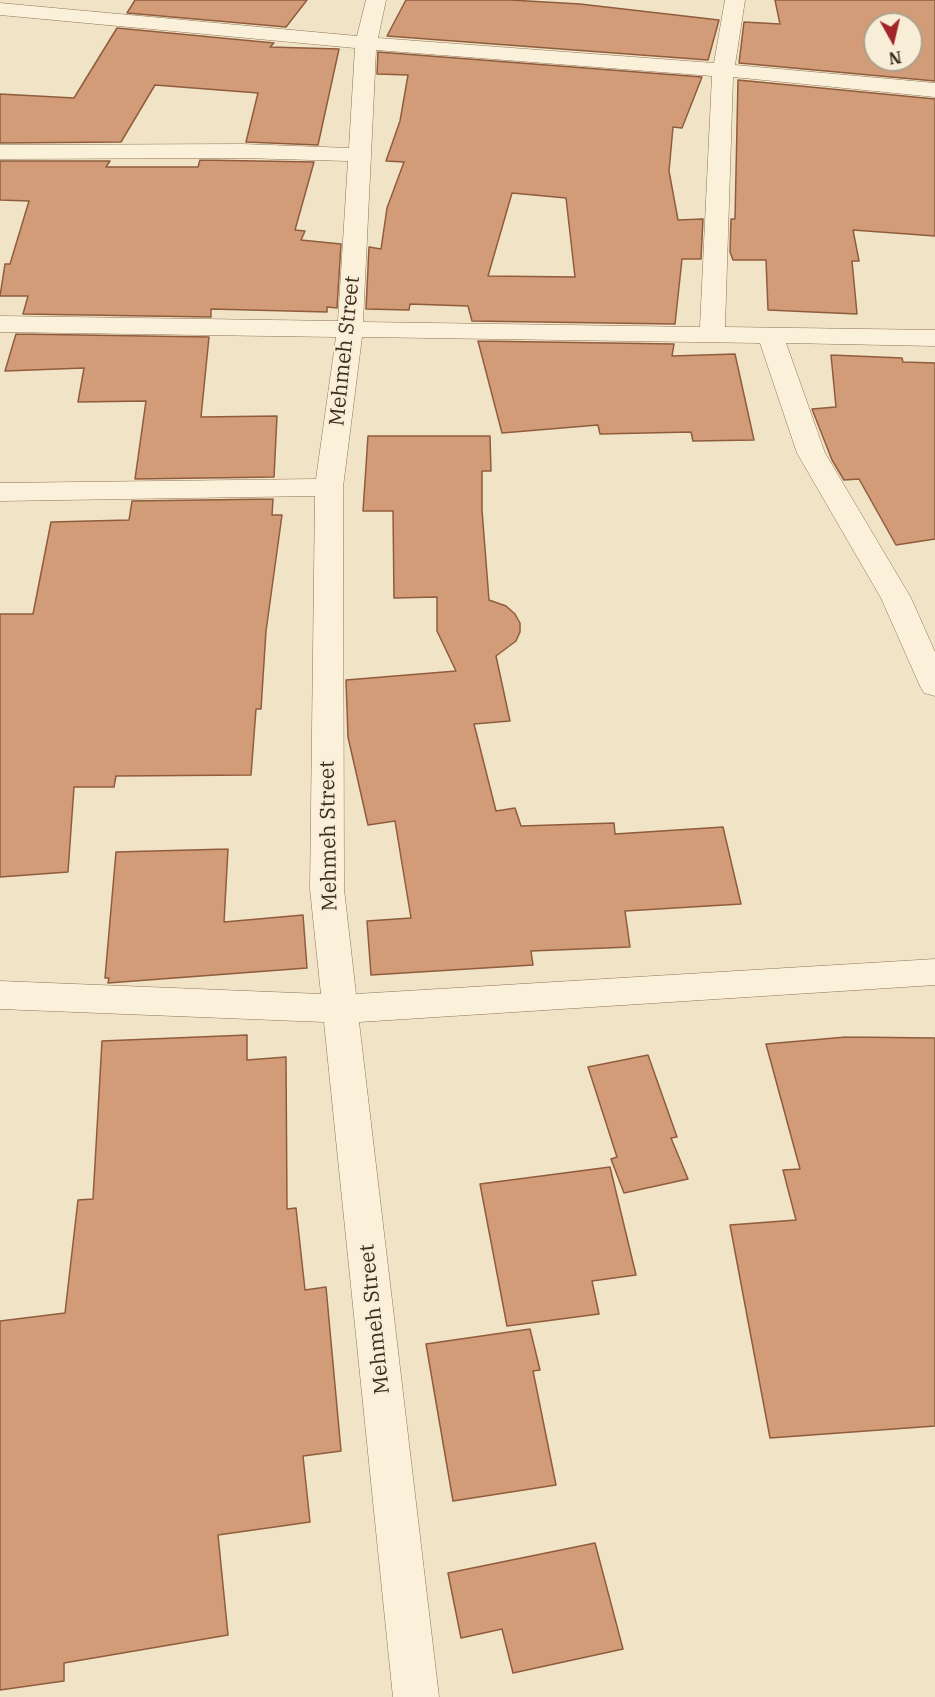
<!DOCTYPE html>
<style>
body{margin:0}
#map{position:relative;width:935px;height:1697px;overflow:hidden;background:#f1e3c5;font-family:"IBM Plex Serif",serif}
canvas{display:block}
.north{position:absolute;left:863px;top:12px;width:60px;height:60px;box-sizing:border-box;background:#f8edd6;border:2px solid #ada08c;border-radius:50%;rotate:172deg;font-size:16px;font-weight:700;line-height:24px;text-align:center;color:#3d2d1e}
.north::after{content:'';display:block;margin:auto;width:21px;height:27px;background:#a12529;clip-path:polygon(50% 0,100% 100%,50% 72%,0 100%)}
</style>
<div id="map">
<canvas width="935" height="1697"></canvas>
<div class="north">N</div>
</div>
<script>
const g = document.querySelector('canvas').getContext('2d');
g.lineJoin = 'round';
function fill(path, color) { g.fillStyle = color; g.fill(path, 'evenodd'); }
const poly = rows => new Path2D(rows.map(r => 'M' + r).join(''));
function strokePath(path, color, width, dash) { g.strokeStyle = color; g.lineWidth = width; g.lineCap = dash ? 'butt' : 'round'; g.setLineDash(dash || []); g.stroke(path); }
function label(font, color, halo, rows, align = 'center') {
  g.font = font + ' "IBM Plex Serif",serif'; g.lineWidth = 4.5; g.setLineDash([]); g.textBaseline = 'middle'; g.strokeStyle = halo; g.fillStyle = color; for (const [text, x, y, turn = 0] of rows) {
    g.save(); g.translate(x, y); g.rotate((+turn || 0) * Math.PI / 180); g.textAlign = isNaN(turn) ? turn : align; if (halo) g.strokeText(text, 0, 0); g.fillText(text, 0, 0); g.restore();
  }
}
const building = poly([
 [135,0,307,0,286,27,127,13,135,0],
 [406,0,510,0,580,4,719,20,708,60,387,36,406,0],
 [775,0,935,0,935,81,739,63,744,22,780,24,775,0],
 [875,24,911,24,911,60,875,60,875,24],
 [117,28,274,43,270,47,339,49,318,145,246,142,258,93,155,85,121,142,0,143,0,94,74,98,117,28],
 [378,52,702,77,682,128,673,127,669,171,678,220,703,219,701,259,682,259,675,324,472,321,468,306,410,304,409,310,366,309,369,247,381,249,387,208,404,162,386,161,400,121,408,75,377,74,378,52],
 [512,193,566,198,575,277,488,276,512,193],
 [738,80,935,99,935,236,853,230,859,261,852,261,857,314,768,310,766,260,733,260,730,252,731,219,735,219,738,80],
 [200,160,314,162,295,230,305,231,301,240,341,244,337,308,327,307,327,312,211,309,211,317,23,314,28,296,0,296,5,264,10,264,29,201,0,200,0,161,110,161,106,167,198,167,200,160],
 [16,334,209,337,201,417,277,416,274,477,135,479,146,401,78,402,84,368,5,371,16,334],
 [478,341,674,344,672,356,735,354,754,440,693,441,691,432,600,434,598,425,502,433,478,341],
 [831,355,902,358,903,362,935,363,935,539,896,545,859,479,844,480,832,460,812,409,836,407,831,355],
 [368,436,490,436,491,471,482,471,482,510,489,600,506,606,515,614,520,623,520,632,516,641,496,656,510,721,474,724,496,811,515,808,521,826,614,823,615,834,723,827,741,904,625,911,630,947,531,951,533,965,371,975,367,921,411,918,395,821,368,825,348,737,346,680,456,671,437,631,437,597,394,598,393,511,363,511,368,436],
 [273,499,272,515,282,515,266,631,261,709,256,709,251,775,116,776,114,787,74,787,68,872,0,877,0,614,33,614,51,522,129,520,132,501,273,499],
 [228,849,224,922,303,915,307,968,108,983,109,978,105,978,116,852,228,849],
 [247,1035,247,1060,286,1057,287,1209,296,1208,305,1290,326,1287,341,1451,303,1456,310,1522,218,1535,228,1635,64,1663,64,1681,0,1690,0,1321,65,1313,78,1200,93,1199,102,1041,247,1035],
 [846,1037,935,1038,935,1426,770,1438,730,1225,796,1220,783,1170,800,1169,766,1044,846,1037],
 [648,1055,677,1137,671,1138,688,1179,624,1193,611,1159,617,1157,588,1067,648,1055],
 [610,1167,636,1275,592,1281,599,1314,507,1326,480,1184,610,1167],
 [530,1329,540,1370,533,1371,556,1485,453,1501,426,1344,530,1329],
 [595,1543,623,1649,513,1673,502,1629,461,1638,448,1573,595,1543]
]);
fill(building, '#d29c79');
strokePath(building, '#8f5c3e', 1.5);
const street = poly([
 [366,0,386,0,378,38,714,63,725,0,745,0,735,65,935,83,935,97,733,77,725,327,935,330,935,346,786,343,825,453,911,598,935,652,935,696,924,693,920,686,881,598,797,453,760,343,362,337,343,487,344,889,356,994,935,959,935,985,359,1022,439,1697,393,1697,324,1022,0,1009,0,981,321,994,310,889,315,496,0,501,0,483,316,479,336,337,0,332,0,316,338,321,348,161,242,158,0,159,0,145,242,144,349,148,355,48,0,15,0,3,357,36,366,0],
 [376,50,712,76,700,327,363,322,376,50]
]);
strokePath(street, '#8e745a', 1);
fill(street, '#fbf0da');
label('21px', '#3d2d1e', '#f8edd6', [
 ["Mehmeh Street",345,351,-84],
 ["Mehmeh Street",329,836,-91],
 ["Mehmeh Street",375,1319,-96]
]);
</script>
